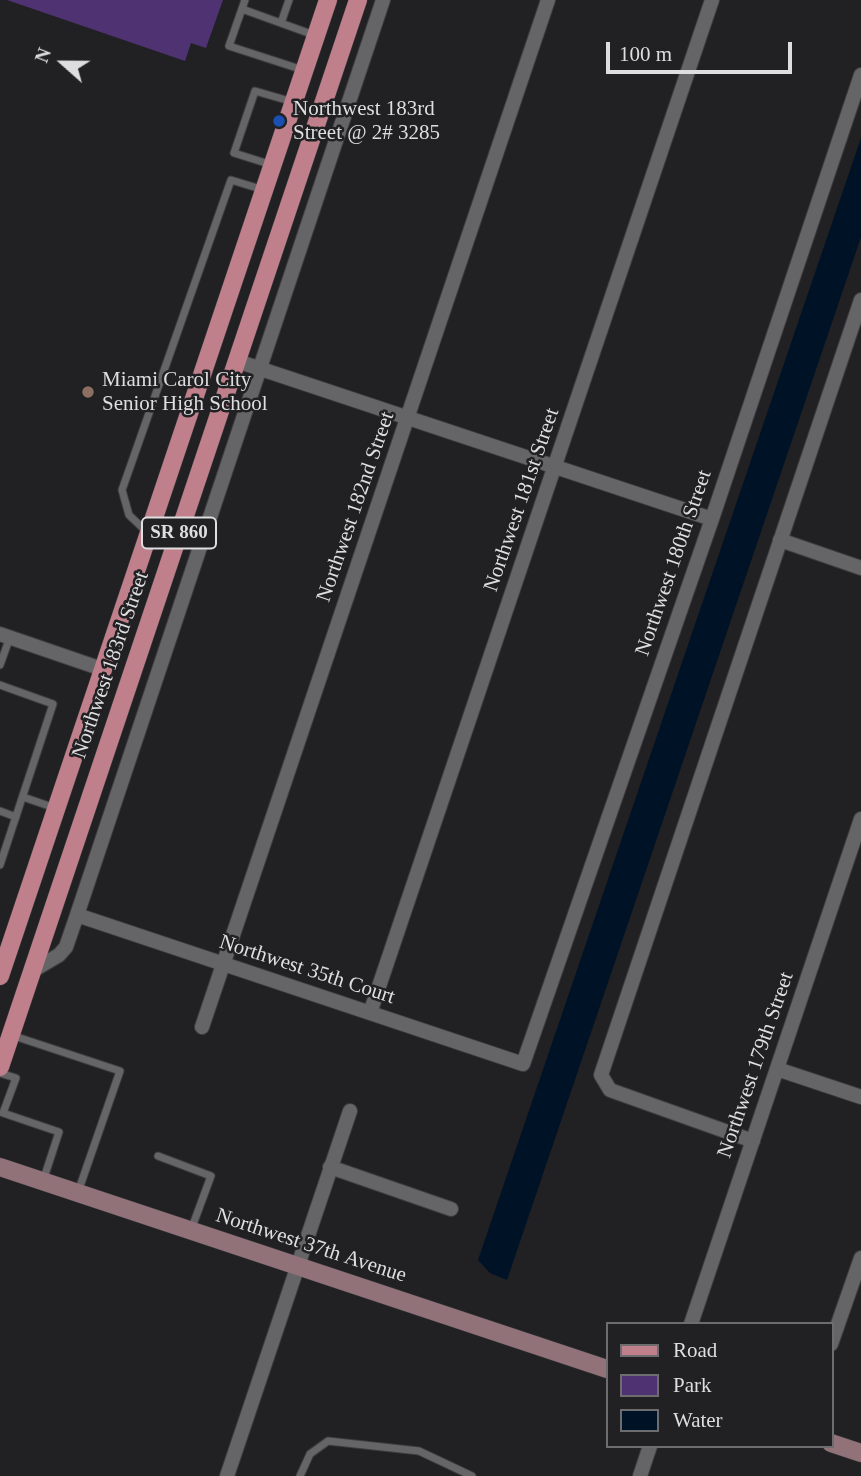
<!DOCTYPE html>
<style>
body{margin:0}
#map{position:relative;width:861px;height:1476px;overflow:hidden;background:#212023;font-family:"Times New Roman",serif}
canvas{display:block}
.legend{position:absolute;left:606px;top:1322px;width:228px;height:126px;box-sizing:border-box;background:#212023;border:2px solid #6d6c6f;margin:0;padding:9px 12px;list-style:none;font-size:21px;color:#dedee0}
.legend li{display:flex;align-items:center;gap:14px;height:35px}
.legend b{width:35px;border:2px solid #6d6c6f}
.north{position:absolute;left:28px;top:28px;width:70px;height:70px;-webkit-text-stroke:5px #212023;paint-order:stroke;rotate:291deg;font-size:19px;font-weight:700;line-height:28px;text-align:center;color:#dedee0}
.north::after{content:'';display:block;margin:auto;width:24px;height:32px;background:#dedee0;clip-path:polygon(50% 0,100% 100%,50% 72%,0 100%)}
.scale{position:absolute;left:606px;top:42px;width:186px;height:32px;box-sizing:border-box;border:4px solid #dedee0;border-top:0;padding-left:9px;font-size:21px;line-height:24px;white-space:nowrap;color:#dedee0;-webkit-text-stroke:5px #212023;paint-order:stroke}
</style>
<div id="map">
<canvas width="861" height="1476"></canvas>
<ul class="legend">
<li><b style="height:9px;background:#bf808c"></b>Road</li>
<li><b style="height:19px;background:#4f3271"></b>Park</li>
<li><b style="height:19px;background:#001226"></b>Water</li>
</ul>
<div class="north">N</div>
<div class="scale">100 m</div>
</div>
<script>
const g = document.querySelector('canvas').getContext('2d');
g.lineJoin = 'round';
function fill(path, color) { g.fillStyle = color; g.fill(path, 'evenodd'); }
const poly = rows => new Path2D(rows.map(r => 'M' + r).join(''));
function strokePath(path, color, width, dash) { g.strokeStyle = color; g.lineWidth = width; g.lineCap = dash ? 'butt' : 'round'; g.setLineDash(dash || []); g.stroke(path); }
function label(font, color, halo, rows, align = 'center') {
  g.font = font + ' "Times New Roman",serif'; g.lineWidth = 5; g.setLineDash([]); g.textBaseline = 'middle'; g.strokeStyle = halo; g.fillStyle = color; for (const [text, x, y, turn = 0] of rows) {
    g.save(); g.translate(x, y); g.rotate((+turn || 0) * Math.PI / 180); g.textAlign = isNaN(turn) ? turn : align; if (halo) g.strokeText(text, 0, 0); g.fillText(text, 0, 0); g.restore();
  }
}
fill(poly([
 [7,0,223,0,206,48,191,43,185,61]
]), '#4f3271');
fill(poly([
 [861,138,861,237,507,1280,490,1273,478,1260]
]), '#001226');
const lane = poly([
 [245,0,229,46,303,70],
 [242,9,314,35],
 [281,23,289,0],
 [272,165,234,153,255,91,293,102],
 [148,533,129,515,122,490,231,180,264,190],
 [0,665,10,637],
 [0,685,53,704,0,865],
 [23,797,55,808],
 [0,811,16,817],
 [11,1035,120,1071,78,1192],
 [0,1073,16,1078,3,1113,59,1132,43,1181],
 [158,1156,211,1176,191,1230],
 [300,1476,310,1454,328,1441,419,1451,472,1476]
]);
const street = poly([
 [237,361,712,519],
 [780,540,861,568],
 [0,634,102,669],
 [77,915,523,1064,712,519,861,75],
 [32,971,59,955,66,947,77,915,383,0],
 [370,1013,712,0],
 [202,1027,548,0],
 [777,1069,861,1097],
 [753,1141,610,1090,601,1075,861,300],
 [330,1167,451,1209],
 [691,1324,861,819],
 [831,1344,861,1258],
 [227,1476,350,1111],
 [640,1476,650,1446]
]);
const secondary = poly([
 [0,1167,607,1369],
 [831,1443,861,1453]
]);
const primary = poly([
 [0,976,328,0],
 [0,1067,358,0]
]);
strokePath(lane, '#3e3d3f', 9);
strokePath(street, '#3e3d3f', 16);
strokePath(secondary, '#3e3d3f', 19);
strokePath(primary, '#3e3d3f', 19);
strokePath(lane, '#656467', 7);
strokePath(street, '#656467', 14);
strokePath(secondary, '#927279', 18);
strokePath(primary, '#bf808c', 18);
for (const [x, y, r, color] of [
 [279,121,7,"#1a4fb4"],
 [88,392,7,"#8d6e63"]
]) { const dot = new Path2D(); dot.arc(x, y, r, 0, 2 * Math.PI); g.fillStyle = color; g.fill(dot); strokePath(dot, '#212023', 2.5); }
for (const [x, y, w] of [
 [179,533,74]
]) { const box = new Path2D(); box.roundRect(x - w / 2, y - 15.5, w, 31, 5); g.fillStyle = '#212023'; g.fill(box); strokePath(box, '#dedee0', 2); }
label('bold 19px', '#dedee0', null, [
 ["SR 860",179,533]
]);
label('21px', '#dedee0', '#212023', [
 ["Northwest 183rd",293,109],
 ["Street @ 2# 3285",293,133],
 ["Miami Carol City",102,380],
 ["Senior High School",102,404]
], 'left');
label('21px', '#dedee0', '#212023', [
 ["Northwest 181st Street",522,500,-71],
 ["Northwest 182nd Street",356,507,-71],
 ["Northwest 180th Street",674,563,-71],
 ["Northwest 183rd Street",111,665,-71],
 ["Northwest 35th Court",307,970,18],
 ["Northwest 179th Street",756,1065,-71],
 ["Northwest 37th Avenue",311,1246,18]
]);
</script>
